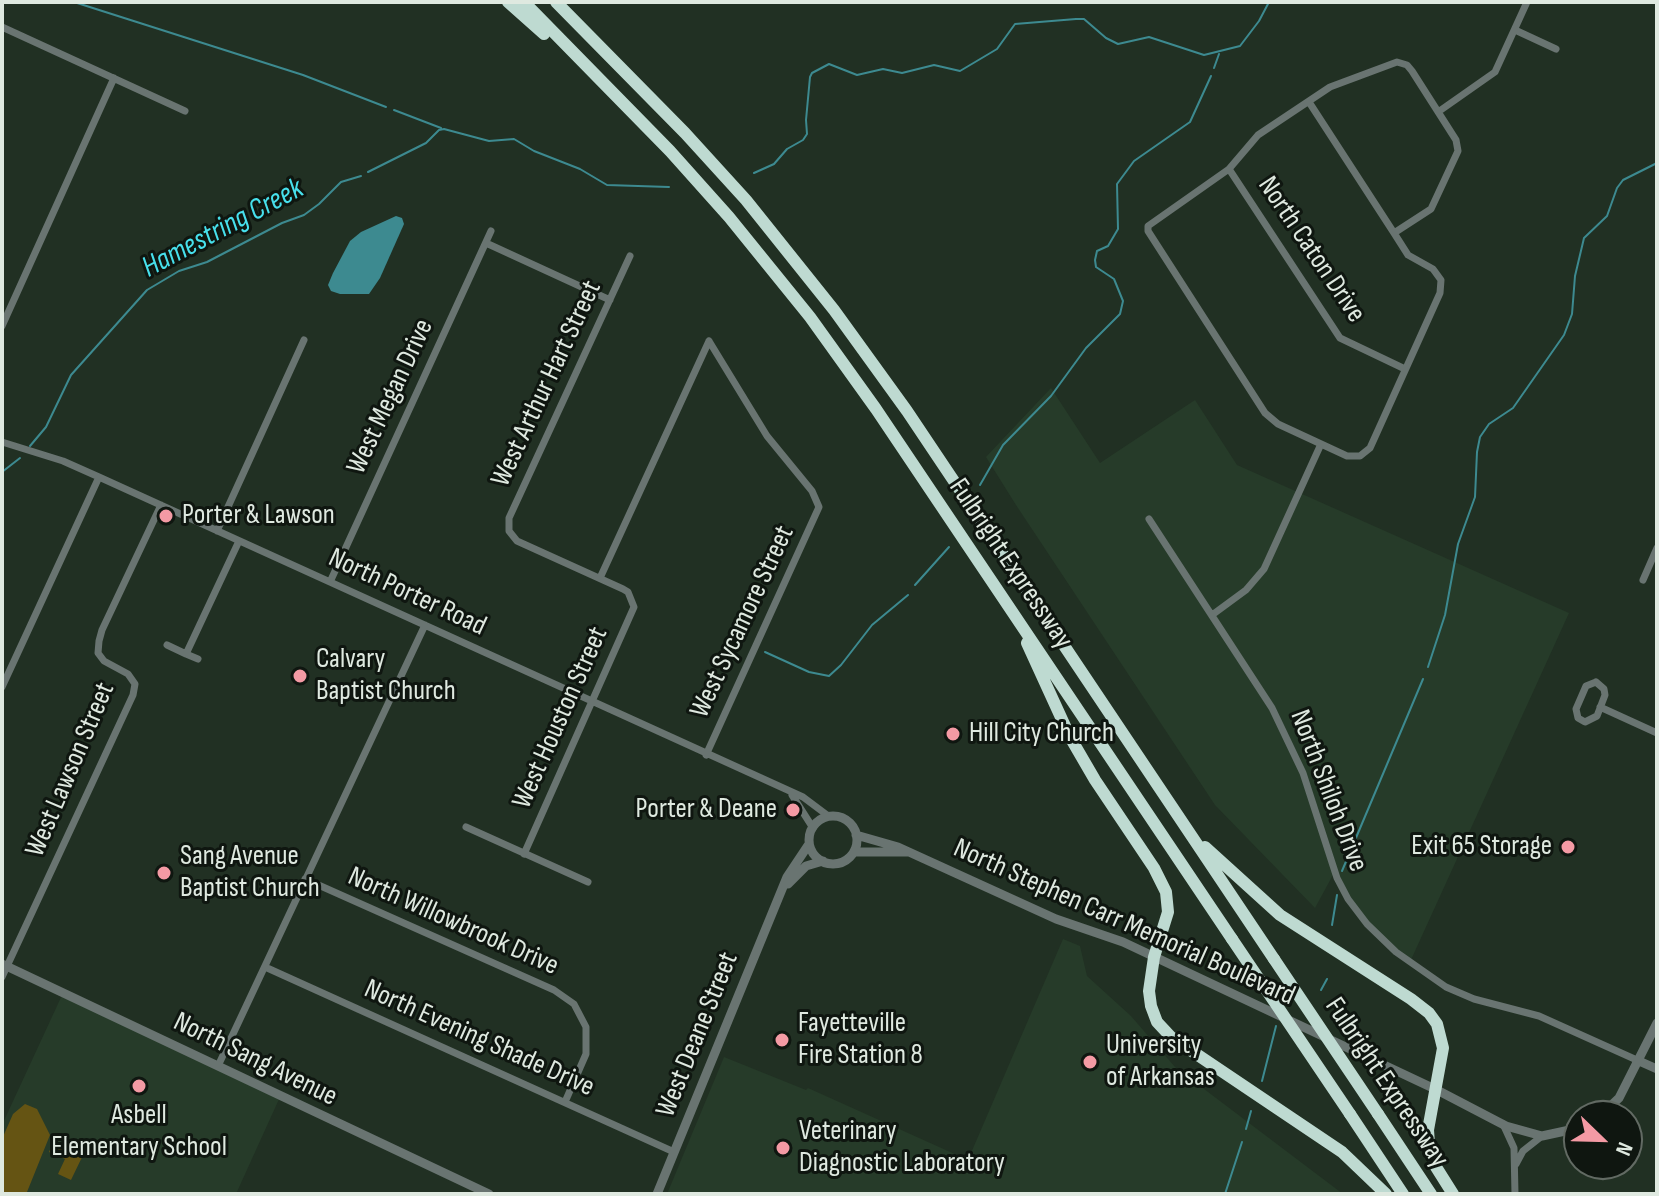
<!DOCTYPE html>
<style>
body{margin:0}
#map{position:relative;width:1659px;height:1196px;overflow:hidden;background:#213023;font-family:"Sofia Sans Condensed",sans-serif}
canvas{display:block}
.frame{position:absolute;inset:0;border:4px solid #dfe9e0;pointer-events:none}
.north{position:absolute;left:1563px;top:1100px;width:80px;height:80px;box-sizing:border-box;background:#0f1610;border:2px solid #626a63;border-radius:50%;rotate:113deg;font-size:22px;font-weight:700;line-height:32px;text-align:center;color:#dfe9e0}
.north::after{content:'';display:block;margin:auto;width:28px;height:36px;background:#f49aa4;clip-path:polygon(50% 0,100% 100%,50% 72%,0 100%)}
</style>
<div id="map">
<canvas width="1659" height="1196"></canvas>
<div class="frame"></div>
<div class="north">N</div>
</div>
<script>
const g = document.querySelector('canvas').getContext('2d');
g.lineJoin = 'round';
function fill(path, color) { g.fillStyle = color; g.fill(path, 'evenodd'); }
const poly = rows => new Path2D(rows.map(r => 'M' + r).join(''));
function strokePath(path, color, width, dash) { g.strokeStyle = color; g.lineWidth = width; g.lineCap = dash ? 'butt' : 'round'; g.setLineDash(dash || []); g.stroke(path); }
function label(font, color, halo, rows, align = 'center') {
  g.font = font + ' "Sofia Sans Condensed",sans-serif'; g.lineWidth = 6; g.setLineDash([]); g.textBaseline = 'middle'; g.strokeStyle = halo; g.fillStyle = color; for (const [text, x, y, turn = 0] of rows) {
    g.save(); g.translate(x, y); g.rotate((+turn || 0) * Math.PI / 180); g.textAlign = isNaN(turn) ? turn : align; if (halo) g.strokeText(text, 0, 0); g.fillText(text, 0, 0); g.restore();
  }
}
fill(poly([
 [1051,388,1100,463,1195,400,1237,465,1569,613,1410,962,1367,924,1334,873,1315,908,1215,805,1016,505,986,457],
 [1063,939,1080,946,1087,976,1131,1016,1175,1067,1343,1194,667,1194,724,1057,806,1090,808,1088,968,1160],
 [63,993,280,1097,236,1194,2,1194,2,1125]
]), '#263b29');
fill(poly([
 [25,1104,37,1109,50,1135,27,1192,2,1194,2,1139,13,1114],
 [54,1140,84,1153,71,1180,58,1174,65,1159,49,1152]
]), '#655413');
fill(poly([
 [396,216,402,218,404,224,380,278,369,294,340,294,331,291,328,285,333,273,350,241,361,232]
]), '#3d8a90');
strokePath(poly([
 [74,2,303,75,386,107],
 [1214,68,1219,54],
 [394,110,441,128],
 [368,172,426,143,439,130,444,129,489,141,514,139,534,151,580,169,607,185,669,187],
 [754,173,774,164,787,149,803,140,807,134,806,120,810,77,812,73,829,64,857,75,883,69,902,73,934,65,960,71,997,49,1015,24,1076,19,1084,19,1106,38,1118,44,1149,37,1204,55,1240,46,1259,21,1269,2],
 [30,446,46,427,71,375,147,290,179,271,207,262,282,223,304,215,319,204,341,182,361,176],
 [2,472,20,458],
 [980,485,1003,445,1051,396,1086,348,1120,314,1123,301,1114,279,1096,267,1095,260,1097,251,1108,246,1118,229,1117,184,1134,161,1190,122,1211,76],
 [915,585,949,547],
 [765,652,809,672,829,676,841,665,872,625,908,595],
 [1428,667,1445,615,1458,544,1475,497,1477,452,1480,437,1489,424,1513,408,1564,335,1572,314,1575,276,1584,238,1607,216,1617,188,1623,180,1657,163],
 [1342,871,1423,679],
 [1332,925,1337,895],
 [1321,990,1327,979],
 [1262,1081,1276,1026],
 [1246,1129,1251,1111],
 [1225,1194,1242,1142]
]), '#3d8a90', 2);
strokePath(poly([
 [2,27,185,111],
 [1515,30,1556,49],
 [1309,102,1394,233,1408,255,1433,269,1441,280,1440,293,1370,448,1360,456,1347,456,1278,424,1265,413,1148,231,1148,226,1229,169,1258,135,1330,87,1397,62,1407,65,1412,71,1456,140,1458,151,1431,209,1394,233],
 [1438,112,1495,72,1527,2],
 [1229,169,1340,338,1405,369],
 [486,243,610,300],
 [2,326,114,78],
 [2,442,63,461,99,477,803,797,827,815],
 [1149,519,1272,708,1303,773,1337,878,1348,899,1367,924,1396,952,1446,987,1474,999,1539,1016,1639,1061],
 [217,531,304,340],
 [600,578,709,341],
 [1643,580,1657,548],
 [330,582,491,231],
 [1212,615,1246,590,1264,569,1321,444],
 [167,645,186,654,239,541],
 [186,654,198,659],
 [1596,682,1604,689,1605,695,1597,716,1585,722,1578,718,1576,709,1586,686,1596,682],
 [2,687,99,477],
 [1600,707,1657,733],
 [706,755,819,507,812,491,767,436,709,341],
 [792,795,813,828],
 [466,827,588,882],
 [524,854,634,607,628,592,623,589,517,541,509,531,509,518,630,256],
 [305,879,554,990,574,1004,586,1027,586,1054,565,1102],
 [265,967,674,1152],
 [2,977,133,695,135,684,128,674,104,661,98,653,99,641,102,630,161,505],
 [218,1066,425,625],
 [1503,1124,1514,1148,1515,1194],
 [1516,1164,1523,1151,1542,1136]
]), '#697471', 7);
strokePath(poly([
 '809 840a24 24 0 1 1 48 0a24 24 0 1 1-48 0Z',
 [856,835,898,847,1056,919,1123,942,1437,1090,1506,1126,1542,1136,1579,1128],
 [854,852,906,852],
 [788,884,806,866,823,861],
 [2,964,489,1194],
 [1639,1061,1657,1069],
 [1600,1116,1619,1098,1657,1023],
 [657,1194,787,877,809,844]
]), '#697471', 9);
strokePath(poly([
 [508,2,544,34],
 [524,2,670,151,729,217,810,317,876,409,1232,939],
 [556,2,685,133,746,200,834,310,907,411,1274,959],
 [1027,643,1070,737,1095,780,1154,868,1166,892,1168,912,1154,957,1149,991,1151,1006,1157,1022,1171,1037,1342,1152,1386,1194],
 [1205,847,1280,915,1411,999,1429,1013,1437,1024,1443,1048,1428,1130,1429,1144,1436,1167,1453,1194],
 [1350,1114,1403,1194],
 [1378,1114,1431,1194]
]), '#bedad1', 12);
strokePath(poly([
 [1232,939,1350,1114],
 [1274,959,1378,1114]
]), '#bedad1', 12);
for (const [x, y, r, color] of [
 [166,516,8,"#f49aa4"],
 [300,676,8,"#f49aa4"],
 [953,734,8,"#f49aa4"],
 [793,810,8,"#f49aa4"],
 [1568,847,8,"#f49aa4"],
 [164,873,8,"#f49aa4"],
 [782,1040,8,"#f49aa4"],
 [1090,1062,8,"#f49aa4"],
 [139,1086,8,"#f49aa4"],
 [783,1148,8,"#f49aa4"]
]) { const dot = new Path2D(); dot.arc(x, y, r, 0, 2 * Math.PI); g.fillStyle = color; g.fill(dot); strokePath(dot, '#0f1610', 3); }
label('28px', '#dfe9e0', '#0f1610', [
 ["North Caton Drive",1311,250,56],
 ["West Arthur Hart Street",547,384,-65],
 ["West Megan Drive",391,397,-65],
 ["Fulbright Expressway",1010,564,56],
 ["North Porter Road",407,593,25],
 ["West Sycamore Street",743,622,-65],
 ["West Houston Street",561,718,-66],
 ["West Lawson Street",71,770,-67],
 ["North Shiloh Drive",1328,791,69],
 ["North Willowbrook Drive",453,922,24],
 ["North Stephen Carr Memorial Boulevard",1124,923,24],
 ["West Deane Street",698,1035,-68],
 ["North Evening Shade Drive",479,1039,24],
 ["North Sang Avenue",255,1060,26],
 ["Fulbright Expressway",1386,1083,56]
]);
label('28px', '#dfe9e0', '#0f1610', [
 ["Porter & Lawson",182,516],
 ["Calvary",316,660],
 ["Baptist Church",316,692],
 ["Hill City Church",969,734],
 ["Porter & Deane",777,810,"right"],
 ["Exit 65 Storage",1552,847,"right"],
 ["Sang Avenue",180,857],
 ["Baptist Church",180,889],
 ["Fayetteville",798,1024],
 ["Fire Station 8",798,1056],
 ["University",1106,1046],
 ["of Arkansas",1106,1078],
 ["Asbell",139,1116,"center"],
 ["Elementary School",139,1148,"center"],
 ["Veterinary",799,1132],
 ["Diagnostic Laboratory",799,1164]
], 'left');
label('italic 30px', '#47e0ec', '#0f1610', [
 ["Hamestring Creek",223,229,-28]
]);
</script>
